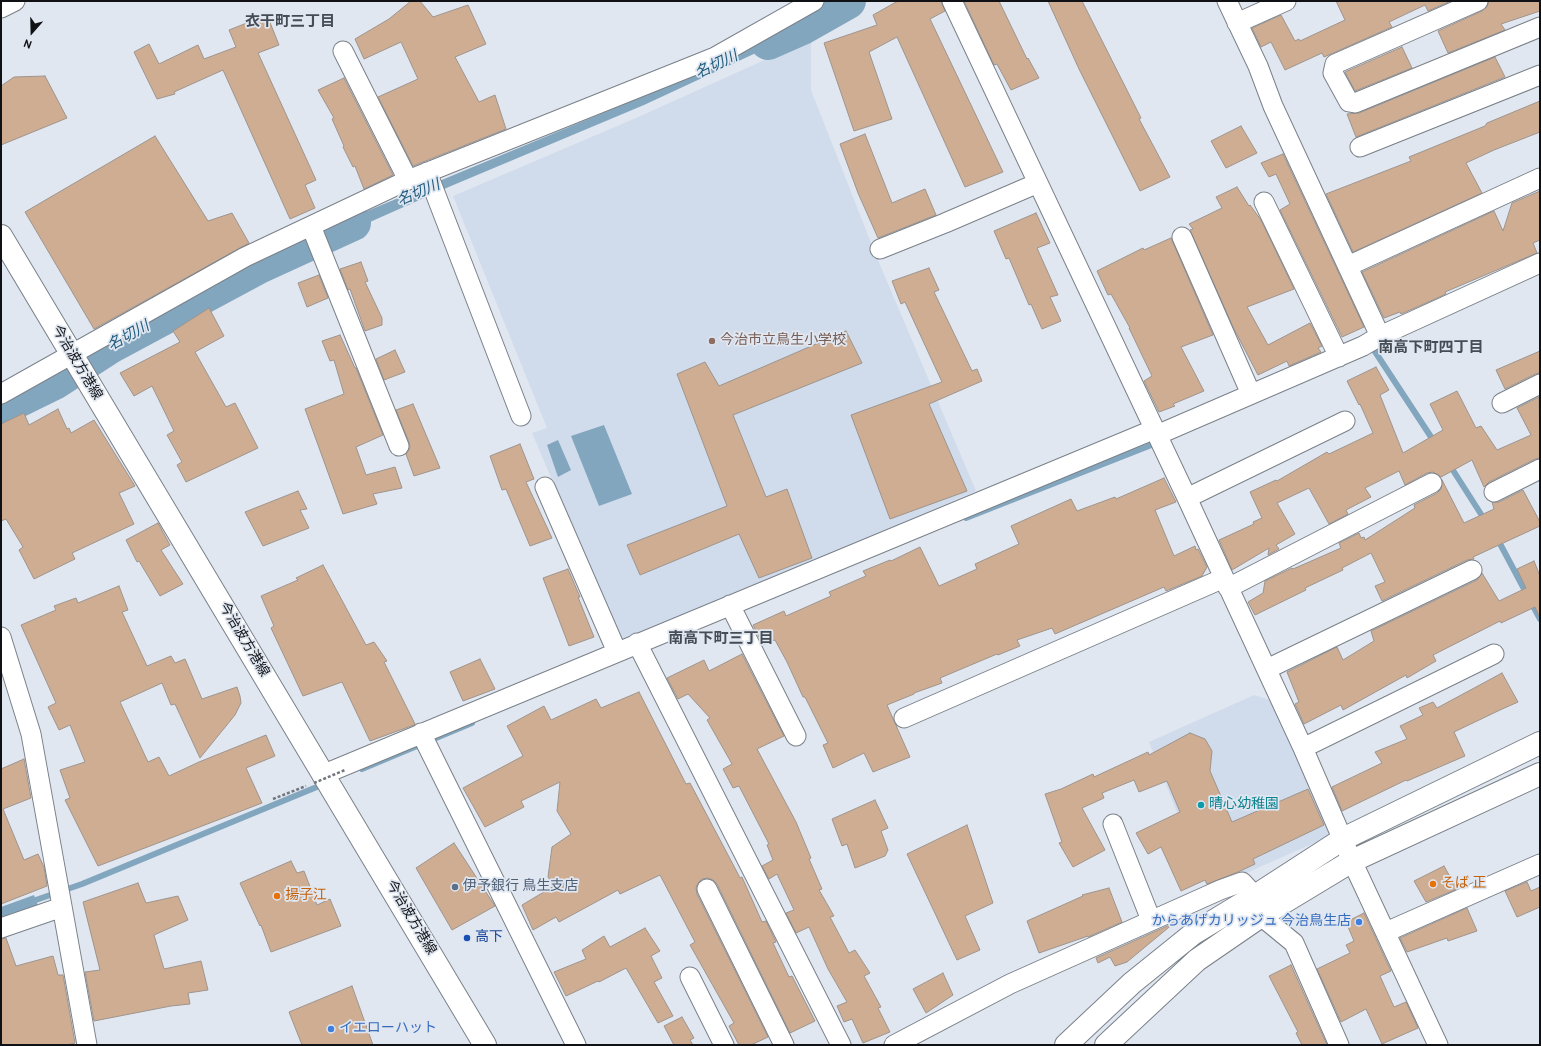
<!DOCTYPE html>
<meta charset="utf-8">
<style>
body{margin:0}
#map{position:relative;width:1541px;height:1046px;overflow:hidden;background:#e0e7f1;font-family:Overpass,sans-serif}
canvas{display:block}
.frame{position:absolute;inset:0;border:2px solid #0f1115;pointer-events:none}
.north{position:absolute;left:12px;top:12px;width:40px;height:40px;-webkit-text-stroke:3px #e0e7f1;paint-order:stroke;rotate:200deg;font-size:11px;font-weight:700;line-height:16px;text-align:center;color:#0f1115}
.north::after{content:'';display:block;margin:auto;width:14px;height:18px;background:#0f1115;clip-path:polygon(50% 0,100% 100%,50% 72%,0 100%)}
</style>
<div id="map">
<canvas width="1541" height="1046"></canvas>
<div class="frame"></div>
<div class="north">N</div>
</div>
<script>
const g = document.querySelector('canvas').getContext('2d');
g.lineJoin = 'round';
function fill(path, color) { g.fillStyle = color; g.fill(path, 'evenodd'); }
const poly = rows => new Path2D(rows.map(r => 'M' + r).join(''));
function strokePath(path, color, width, dash) { g.strokeStyle = color; g.lineWidth = width; g.lineCap = dash ? 'butt' : 'round'; g.setLineDash(dash || []); g.stroke(path); }
function label(font, color, halo, rows, align = 'center') {
  g.font = font + ' Overpass,"Noto Sans JP",sans-serif'; g.lineWidth = 3.5; g.setLineDash([]); g.textBaseline = 'middle'; g.strokeStyle = halo; g.fillStyle = color; for (const [text, x, y, turn = 0] of rows) {
    g.save(); g.translate(x, y); g.rotate((+turn || 0) * Math.PI / 180); g.textAlign = isNaN(turn) ? turn : align; if (halo) g.strokeText(text, 0, 0); g.fillText(text, 0, 0); g.restore();
  }
}
fill(poly([
 [811,39,811,90,875,253,976,491,622,643,532,433,547,428,453,196,636,118],
 [1254,695,1270,700,1332,835,1208,890,1149,742]
]), '#d0dcec');
fill(poly([
 [835,1,859,1,836,13,831,3],
 [809,14,814,26,644,105,451,186,325,242,319,231,622,105,714,64],
 [268,256,273,267,241,283,235,272],
 [224,276,232,289,201,307,194,294],
 [169,306,176,319,104,360,96,347],
 [69,366,75,378,1,419,1,403],
 [604,425,632,494,599,506,571,436],
 [558,440,571,470,558,477,547,445],
 [34,895,39,908,1,922,1,907]
]), '#83a6bf');
strokePath(poly([
 [1368,349,1372,347,1435,443],
 [1449,464,1486,522],
 [966,518,1159,442],
 [1497,538,1540,619],
 [362,769,472,723],
 [30,902,82,884,324,784]
]), '#83a6bf', 6);
strokePath(poly([
 [768,42,802,27,848,1],
 [1,408,56,381,110,346,259,266,353,223]
]), '#83a6bf', 36);
const building = poly([
 [411,1,420,1,433,17,468,5,486,44,455,57,479,102,495,95,506,129,413,166,378,97,418,79,401,42,364,59,355,39,389,19,411,1],
 [898,1,941,1,945,11,930,19,1003,172,965,187,897,37,869,52,892,119,854,131,824,43,877,25,873,15,898,1],
 [964,1,999,1,1027,59,1028,58,1039,78,1011,90,997,64,994,65,964,1],
 [1048,1,1082,1,1141,118,1139,119,1170,177,1140,191,1079,69,1048,1],
 [1336,1,1451,1,1428,11,1425,5,1389,22,1392,27,1324,57,1322,53,1285,70,1271,42,1261,47,1252,28,1281,15,1295,41,1299,39,1300,41,1345,20,1336,1],
 [1489,1,1540,1,1540,11,1501,24,1505,30,1448,53,1438,31,1482,11,1487,7,1489,1],
 [267,15,279,45,258,53,316,180,305,185,315,208,290,219,223,70,174,92,175,94,157,99,134,52,149,44,159,64,198,45,204,59,236,47,229,30,267,15],
 [1402,47,1412,68,1355,91,1345,72,1402,47],
 [1495,57,1505,77,1356,137,1347,114,1359,113,1495,57],
 [45,76,67,118,1,145,1,86,14,77,45,76],
 [344,78,393,175,364,189,355,166,353,167,343,147,344,146,332,119,334,118,318,90,344,78],
 [1540,101,1540,132,1494,150,1466,163,1482,193,1353,252,1326,194,1411,161,1409,157,1485,126,1487,123,1540,101],
 [1241,126,1257,153,1226,168,1211,141,1241,126],
 [865,134,892,203,925,189,936,215,878,238,858,193,840,144,865,134],
 [155,136,208,221,232,213,249,243,94,329,25,212,155,136],
 [1283,154,1364,327,1342,337,1280,210,1290,204,1276,174,1269,177,1261,163,1283,154],
 [1237,187,1249,206,1250,205,1261,220,1294,289,1247,307,1268,345,1310,323,1322,346,1318,348,1321,352,1289,366,1287,361,1258,375,1233,327,1190,230,1193,229,1189,224,1222,208,1216,197,1237,187],
 [1540,191,1540,240,1533,243,1537,253,1445,292,1446,294,1417,307,1401,314,1400,312,1384,318,1362,272,1494,211,1503,231,1512,203,1540,191],
 [1036,213,1050,243,1037,248,1058,295,1050,297,1061,321,1042,329,1031,304,1029,305,1009,258,1006,259,994,231,1036,213],
 [1171,238,1213,335,1181,347,1204,391,1173,404,1175,406,1159,412,1144,381,1152,376,1129,328,1130,328,1111,294,1108,295,1097,271,1143,248,1144,250,1171,238],
 [361,262,368,281,365,282,382,318,382,325,365,331,350,289,348,290,340,269,361,262],
 [929,268,939,290,934,292,972,371,977,369,982,381,929,404,967,491,890,519,851,415,942,382,905,302,901,304,892,281,929,268],
 [319,275,328,298,307,307,298,283,319,275],
 [209,308,224,336,195,352,226,407,235,403,258,448,186,482,177,465,182,462,167,435,174,431,152,386,134,396,120,373,180,342,173,331,209,308],
 [846,331,862,363,733,415,766,497,787,489,812,558,759,578,739,534,640,575,627,545,727,506,677,374,705,362,719,386,846,331],
 [340,335,355,368,356,368,383,435,356,447,366,475,395,467,402,488,373,494,377,504,343,514,305,409,344,394,334,360,330,361,322,341,340,335],
 [395,350,405,372,384,380,376,359,395,350],
 [1540,351,1540,373,1535,374,1505,389,1496,370,1540,351],
 [1376,367,1389,390,1380,395,1403,453,1443,430,1430,404,1457,391,1476,428,1481,426,1497,450,1531,435,1517,408,1539,397,1540,458,1535,459,1489,482,1484,487,1472,460,1441,477,1433,472,1427,473,1405,485,1399,471,1365,488,1371,497,1346,510,1348,514,1329,524,1309,488,1277,503,1295,534,1276,545,1279,549,1268,555,1269,548,1232,570,1219,540,1254,524,1253,522,1262,518,1250,492,1276,480,1277,481,1327,452,1329,454,1373,433,1360,404,1359,405,1347,381,1376,367],
 [413,404,440,468,414,476,406,454,410,448,409,442,396,410,413,404],
 [58,409,67,429,69,428,71,433,94,420,135,486,119,493,134,524,72,553,75,559,34,579,19,550,23,547,6,519,1,521,1,424,24,413,29,425,58,409],
 [520,444,534,479,526,482,552,538,530,546,506,489,502,490,490,456,520,444],
 [1164,478,1176,502,1155,510,1174,556,1195,546,1196,550,1198,549,1207,567,1202,576,1166,591,1164,587,1055,634,1052,628,1017,640,1020,646,998,655,997,654,940,678,942,683,914,693,914,694,887,705,910,757,873,772,864,753,833,768,823,745,828,743,805,697,803,697,787,662,775,640,763,645,753,625,784,611,786,616,831,596,829,592,866,576,863,571,890,560,891,561,920,547,939,586,977,569,975,564,1019,544,1011,526,1071,499,1077,511,1115,497,1116,499,1164,478],
 [1442,480,1464,523,1494,509,1492,502,1499,502,1523,490,1540,522,1540,526,1473,557,1474,559,1467,560,1382,601,1375,586,1385,582,1371,553,1342,568,1343,570,1305,588,1306,590,1255,615,1248,602,1263,593,1265,581,1292,568,1293,569,1341,548,1339,543,1359,533,1361,538,1364,537,1365,540,1415,508,1414,505,1437,493,1441,489,1442,480],
 [298,491,307,509,300,510,309,528,263,546,245,512,298,491],
 [158,523,170,545,161,550,183,584,160,596,139,561,137,562,126,540,158,523],
 [1534,561,1540,576,1540,618,1535,607,1501,623,1500,621,1433,655,1436,661,1407,678,1406,675,1343,710,1341,705,1304,724,1295,704,1299,702,1287,672,1337,647,1343,660,1374,641,1371,631,1477,580,1482,573,1499,601,1526,588,1517,569,1534,561],
 [323,565,366,645,374,642,387,661,384,662,415,724,414,725,370,741,342,682,303,696,271,628,274,626,261,596,298,580,296,578,323,565],
 [568,569,580,597,578,597,594,637,569,646,543,578,568,569],
 [119,586,128,610,122,612,147,666,171,656,175,663,185,659,202,699,237,687,240,696,241,703,235,715,200,758,175,704,171,705,162,683,120,702,148,762,159,757,169,776,199,762,266,735,275,756,246,768,262,803,98,866,65,800,70,798,60,770,85,762,70,725,59,730,48,707,56,703,21,625,56,610,54,606,76,598,78,603,119,586],
 [742,654,784,736,757,749,796,822,811,858,809,859,822,889,819,890,834,916,830,917,849,953,855,950,870,973,864,976,881,1007,878,1008,890,1032,863,1043,852,1019,844,1022,837,1006,847,1002,828,969,809,927,796,933,786,913,794,910,777,874,769,879,762,866,773,860,767,845,769,844,739,786,733,788,723,769,732,764,707,720,710,718,688,694,678,699,667,678,704,660,709,671,742,654],
 [480,659,495,689,463,701,450,672,480,659],
 [1502,673,1518,702,1500,710,1454,732,1465,756,1407,781,1406,780,1342,811,1332,787,1382,763,1375,752,1407,739,1400,726,1423,715,1419,708,1433,702,1437,708,1502,673],
 [639,692,686,784,690,783,737,872,740,878,742,877,762,922,766,921,776,942,773,943,789,977,792,976,815,1021,790,1033,717,884,713,880,708,878,702,879,698,883,696,888,697,894,768,1037,751,1045,739,1045,729,1026,734,1023,690,945,695,942,660,875,620,894,618,890,559,922,556,917,533,930,522,905,554,886,548,877,552,847,571,834,557,811,560,782,521,801,524,807,485,827,463,788,523,756,507,726,544,706,551,720,596,699,601,708,639,692],
 [1190,733,1205,739,1212,751,1210,771,1232,822,1308,789,1324,825,1253,859,1255,864,1238,872,1207,884,1205,880,1181,891,1161,847,1148,854,1136,833,1180,812,1167,781,1139,792,1134,780,1102,793,1104,798,1082,808,1105,850,1073,867,1059,843,1062,842,1045,794,1061,789,1093,774,1094,777,1148,752,1149,755,1190,733],
 [24,759,31,798,3,809,24,860,38,854,44,867,47,886,1,904,1,769,24,759],
 [875,800,888,828,881,831,888,850,885,856,855,868,847,844,842,846,832,819,875,800],
 [967,825,993,903,965,916,980,950,957,960,907,854,967,825],
 [454,843,495,906,452,930,416,868,454,843],
 [291,861,297,873,304,871,317,905,330,899,341,926,271,952,261,925,260,926,240,883,291,861],
 [1444,866,1457,889,1426,902,1414,881,1444,866],
 [1527,882,1531,891,1540,887,1540,907,1517,917,1505,891,1527,882],
 [138,883,146,903,178,896,188,920,154,935,164,969,201,961,208,990,188,993,190,1004,171,1006,94,1021,85,972,100,970,83,902,138,883],
 [1109,888,1122,922,1088,937,1088,936,1039,953,1027,921,1083,896,1082,895,1109,888],
 [1467,908,1477,931,1448,941,1447,938,1407,952,1400,938,1467,908],
 [1364,913,1391,971,1380,976,1394,1007,1406,1002,1418,1028,1382,1044,1366,1009,1341,1022,1317,969,1350,953,1346,945,1354,941,1346,922,1364,913],
 [1174,923,1127,962,1115,966,1110,957,1098,963,1096,958,1174,923],
 [645,928,660,951,651,956,662,978,654,982,673,1016,658,1023,626,968,599,982,598,981,566,996,554,972,586,959,582,950,604,936,610,947,645,928],
 [6,938,16,966,53,956,58,975,63,975,75,1043,67,1045,1,1045,1,939,6,938],
 [1291,965,1327,1045,1302,1045,1296,1033,1298,1032,1269,976,1291,965],
 [943,973,953,995,926,1013,913,989,943,973],
 [352,986,373,1045,302,1045,289,1012,352,986],
 [682,1017,694,1038,690,1040,693,1045,674,1045,664,1026,682,1017]
]);
fill(building, '#cead92');
strokePath(building, '#9e948d', 1);
const minor = poly([
 [952,1,1187,498,1303,748,1352,861,1438,1045],
 [1227,1,1258,66,1273,106,1380,336,1540,263],
 [1478,1,1335,64,1333,73,1349,102,1355,103,1540,27],
 [1,8,15,1],
 [1237,23,1286,1],
 [343,51,408,180],
 [1360,147,1540,75],
 [427,172,521,416],
 [1264,202,1339,357],
 [311,226,399,446],
 [1182,237,1251,394],
 [880,249,945,223,1038,183],
 [1348,266,1540,178],
 [1,394,245,257,408,180,715,57,814,1],
 [1502,403,1540,384],
 [1157,435,1363,346,1380,336],
 [545,487,617,652],
 [1494,492,1540,469],
 [1187,498,1345,421],
 [1228,588,1432,483],
 [730,605,796,736],
 [1,637,31,734,87,1045],
 [637,643,841,1045],
 [1267,669,1472,570],
 [904,718,1224,578],
 [421,733,576,1045],
 [1303,748,1494,654],
 [322,775,1155,429],
 [1113,824,1151,920],
 [707,889,784,1045],
 [1,928,62,907],
 [1386,932,1540,864],
 [690,977,724,1045],
 [894,1045,1010,984,1220,890,1242,882,1255,896,1261,916,1294,943,1339,1045]
]);
const tertiary = poly([
 [1066,1045,1132,983,1194,933,1255,896,1343,839,1540,743],
 [1106,1045,1197,960,1261,916,1352,861,1540,774]
]);
const primary = poly([
 [1,236,485,1045]
]);
strokePath(minor, '#7a8189', 21);
strokePath(tertiary, '#7a8189', 24);
strokePath(primary, '#7a8189', 24);
strokePath(poly([
 [273,799,306,786]
]), '#72767d', 2.5, [3, 2]);
strokePath(minor, '#fff', 19);
strokePath(tertiary, '#fff', 22);
strokePath(primary, '#fff', 22);
strokePath(poly([
 [314,783,345,770]
]), '#72767d', 2.5, [3, 2]);
for (const [x, y, r, color] of [
 [712,341,4,"#8d6e63"],
 [1201,805,4,"#0f9aa8"],
 [1433,884,4,"#e8710a"],
 [455,887,4,"#5c6f8a"],
 [277,896,4,"#e8710a"],
 [1359,922,4,"#3f7fe0"],
 [467,938,4,"#1a4fb4"],
 [331,1029,4,"#3f7fe0"]
]) { const dot = new Path2D(); dot.arc(x, y, r, 0, 2 * Math.PI); g.fillStyle = color; g.fill(dot); strokePath(dot, '#e0e7f1', 1.5); }
label('14px', '#785e54', '#e0e7f1', [
 ["今治市立鳥生小学校",720,341]
], 'left');
label('14px', '#0f1115', '#e0e7f1', [
 ["今治波方港線",76,363,59],
 ["今治波方港線",243,640,59],
 ["今治波方港線",410,918,59]
]);
label('14px', '#0d838f', '#e0e7f1', [
 ["晴心幼稚園",1209,805]
], 'left');
label('14px', '#c56008', '#e0e7f1', [
 ["そば 正",1441,884],
 ["揚子江",285,896]
], 'left');
label('14px', '#4e5e75', '#e0e7f1', [
 ["伊予銀行 鳥生支店",463,887]
], 'left');
label('14px', '#366cbe', '#e0e7f1', [
 ["からあげカリッジュ 今治鳥生店",1351,922],
 ["イエローハット",339,1029,"left"]
], 'right');
label('14px', '#164399', '#e0e7f1', [
 ["高下",475,938]
], 'left');
label('bold 15px', '#464c54', '#e0e7f1', [
 ["衣干町三丁目",290,23],
 ["南高下町四丁目",1431,349],
 ["南高下町三丁目",721,640]
]);
label('italic 15px', '#1f5a7d', '#e0e7f1', [
 ["名切川",717,66,-25],
 ["名切川",419,194,-23],
 ["名切川",129,337,-29]
]);
</script>
